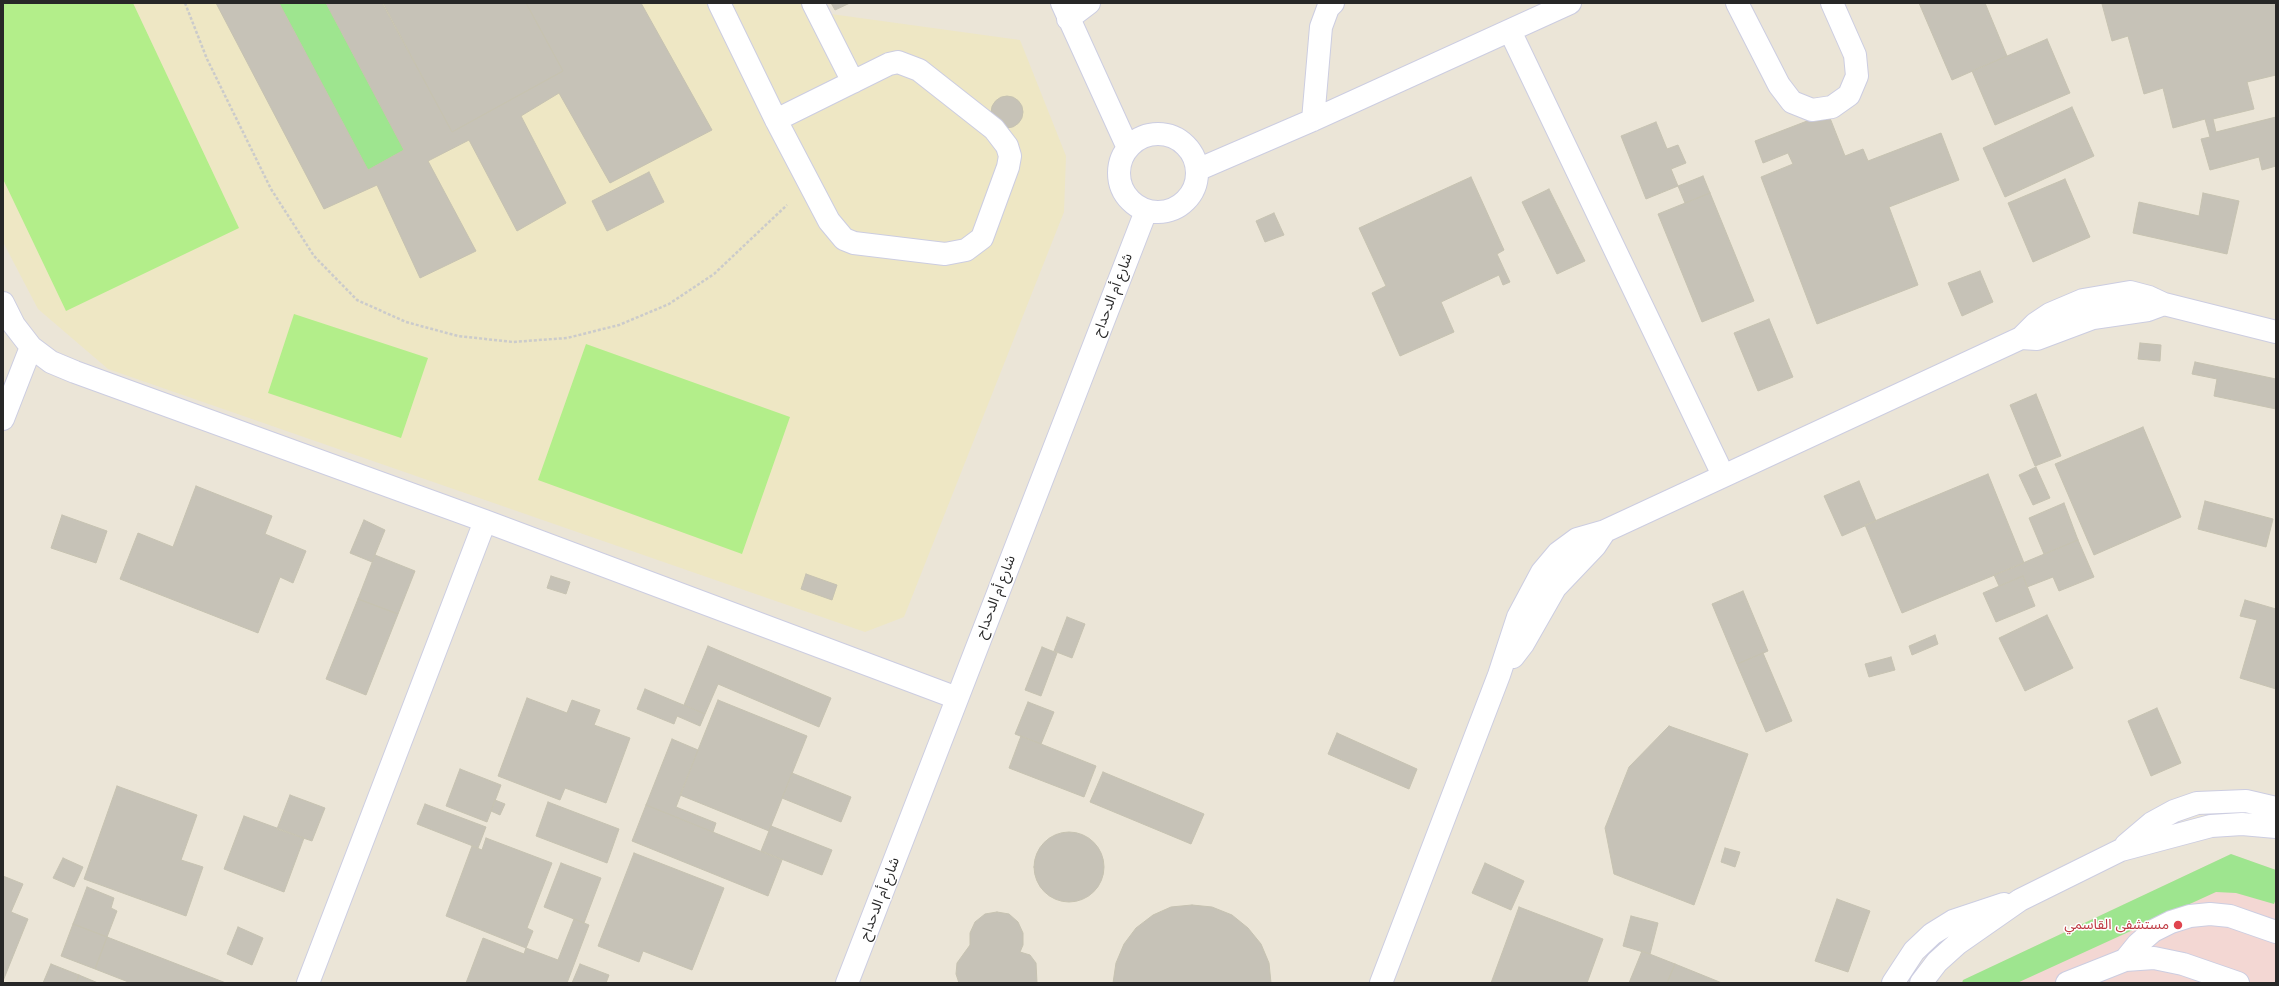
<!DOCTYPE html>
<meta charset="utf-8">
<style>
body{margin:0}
#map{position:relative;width:2279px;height:986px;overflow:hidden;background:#ebe5d7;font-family:Helvetica,sans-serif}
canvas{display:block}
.frame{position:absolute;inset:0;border:4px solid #272727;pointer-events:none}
</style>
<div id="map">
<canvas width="2279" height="986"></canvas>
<div class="frame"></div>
</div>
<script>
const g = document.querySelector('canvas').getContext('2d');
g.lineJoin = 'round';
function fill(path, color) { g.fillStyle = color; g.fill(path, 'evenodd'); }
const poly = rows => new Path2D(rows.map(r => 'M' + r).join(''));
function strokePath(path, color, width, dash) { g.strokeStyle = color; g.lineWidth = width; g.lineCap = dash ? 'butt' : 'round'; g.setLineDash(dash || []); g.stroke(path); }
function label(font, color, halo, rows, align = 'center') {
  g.font = font + ' Helvetica,"Noto Sans Arabic",sans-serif'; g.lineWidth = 3; g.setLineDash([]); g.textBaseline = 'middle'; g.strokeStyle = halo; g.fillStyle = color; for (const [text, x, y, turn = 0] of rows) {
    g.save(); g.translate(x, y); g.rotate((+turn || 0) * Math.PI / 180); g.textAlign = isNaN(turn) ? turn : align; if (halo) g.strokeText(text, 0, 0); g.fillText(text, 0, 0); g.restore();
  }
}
fill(poly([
 [3,3,826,3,831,14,1020,40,1066,156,1064,212,904,617,865,632,108,369,38,309,3,242]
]), '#eee7c4');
fill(poly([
 [2231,854,2276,870,2276,983,1962,983,1963,980]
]), '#f3d7d3');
fill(poly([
 [279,3,326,3,404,150,368,170],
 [2231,854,2276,870,2276,899,2274,904,2236,893,2216,892,2017,983,1962,983,1963,980]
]), '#9ee58f');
fill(poly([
 [3,3,133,3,239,228,66,311,3,179],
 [294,314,428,358,401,438,268,393],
 [586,344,790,417,742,554,538,480]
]), '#b3ee8a');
const building = poly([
 [216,3,279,3,368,170,404,150,326,3,382,3,452,132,563,71,526,3,641,3,712,130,610,183,559,93,521,116,566,203,517,231,469,140,428,161,476,251,420,278,377,185,324,209,216,3],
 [383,3,526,3,563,71,452,132,383,3],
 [831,3,850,3,835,10,831,3],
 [1919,3,1985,3,2007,56,1952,80,1919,3],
 [2276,3,2276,75,2247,82,2254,109,2213,119,2216,132,2276,117,2276,166,2262,170,2259,157,2210,170,2201,139,2210,137,2205,119,2173,128,2163,88,2144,94,2128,36,2112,41,2102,4,2276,3],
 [2047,39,2070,93,1995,125,1972,71,2047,39],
 '991 112a16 16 0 1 1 32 0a16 16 0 1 1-32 0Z',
 [2072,107,2094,156,2005,197,1983,148,2072,107],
 [1828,113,1845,156,1863,149,1868,161,1941,133,1959,180,1889,207,1918,285,1817,324,1761,177,1793,164,1788,153,1763,163,1755,141,1828,113],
 [1656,122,1667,149,1678,145,1686,163,1671,169,1678,186,1646,199,1621,136,1656,122],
 [649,172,664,202,607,231,592,201,649,172],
 [1703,176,1710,193,1685,203,1678,186,1703,176],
 [1471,177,1504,250,1497,254,1510,282,1503,285,1499,275,1441,302,1454,332,1400,356,1372,293,1386,286,1359,228,1471,177],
 [2065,179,2090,237,2033,262,2008,203,2065,179],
 [1549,189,1585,261,1557,274,1522,202,1549,189],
 [1710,193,1754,301,1702,322,1658,214,1710,193],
 [2203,193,2239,201,2227,254,2133,233,2139,202,2199,216,2203,193],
 [1274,213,1284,235,1265,242,1256,221,1274,213],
 [1980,271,1993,302,1962,316,1948,283,1980,271],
 [1769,319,1793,377,1758,391,1734,333,1769,319],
 [2140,343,2161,345,2160,361,2138,359,2140,343],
 [2195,362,2276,379,2276,409,2214,396,2217,379,2192,374,2195,362],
 [2036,394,2061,456,2035,466,2010,405,2036,394],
 [2143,427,2181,517,2094,555,2055,464,2143,427],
 [2036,467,2050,498,2033,505,2019,475,2036,467],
 [1988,474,2024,563,1902,613,1865,525,1988,474],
 [1859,481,1876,521,1842,536,1824,496,1859,481],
 [196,486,272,516,265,534,306,551,293,583,280,577,258,633,120,579,138,533,173,547,196,486],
 [2205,501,2273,519,2266,547,2198,529,2205,501],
 [2064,503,2078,540,2044,554,2029,518,2064,503],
 [62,515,107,531,96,563,51,548,62,515],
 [364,520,385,530,372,562,350,553,364,520],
 [2078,540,2094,577,2059,591,2053,577,2027,587,2023,576,1999,586,1994,575,2078,540],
 [375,555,415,571,398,614,358,599,375,555],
 [806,574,837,585,832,600,801,589,806,574],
 [551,576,570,582,566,594,547,588,551,576],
 [2023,576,2035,606,1996,622,1983,593,2023,576],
 [1743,591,1768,651,1737,664,1712,604,1743,591],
 [358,599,398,614,366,695,326,679,358,599],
 [2245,600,2276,609,2276,689,2240,678,2257,620,2240,616,2245,600],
 [2047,615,2073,668,2025,691,1999,638,2047,615],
 [1067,617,1085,624,1072,658,1054,651,1067,617],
 [1935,635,1938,644,1912,655,1909,646,1935,635],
 [708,646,831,698,819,727,718,684,705,714,684,705,708,646],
 [1042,647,1057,653,1041,696,1025,690,1042,647],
 [1763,653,1792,721,1766,732,1737,664,1763,653],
 [1891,657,1895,670,1869,677,1865,664,1891,657],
 [645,689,705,714,700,726,677,716,674,724,637,709,645,689],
 [527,698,567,713,572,700,600,710,594,725,630,738,606,803,565,788,560,800,498,776,527,698],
 [718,700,807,736,769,831,680,795,718,700],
 [1028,702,1054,712,1041,744,1015,734,1028,702],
 [2157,708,2181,763,2151,776,2128,721,2157,708],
 [1669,726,1748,754,1694,905,1614,874,1605,828,1629,767,1669,726],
 [1337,733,1417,769,1409,789,1328,754,1337,733],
 [1021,736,1096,766,1084,797,1009,768,1021,736],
 [672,739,698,750,676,807,716,823,713,832,646,805,672,739],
 [460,769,501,785,487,822,446,806,460,769],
 [1103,772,1204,814,1191,844,1090,802,1103,772],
 [792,773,851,797,841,822,782,798,792,773],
 [117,786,197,815,181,860,203,867,186,916,84,879,117,786],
 [290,795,325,808,312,841,277,829,290,795],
 [495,800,505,804,500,815,491,811,495,800],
 [548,802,619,829,607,863,536,836,548,802],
 [425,804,486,827,478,848,417,824,425,804],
 [646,805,782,860,768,896,632,841,646,805],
 [244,816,304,838,284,892,224,869,244,816],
 [771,826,832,850,822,875,761,851,771,826],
 '1034 867a35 35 0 1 1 70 0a35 35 0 1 1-70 0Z',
 [486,838,552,863,527,928,533,931,526,948,446,916,472,846,482,850,486,838],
 [1725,848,1740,852,1735,867,1721,862,1725,848],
 [634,853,724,888,692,970,643,951,639,962,598,946,634,853],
 [63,858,83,867,74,887,53,878,63,858],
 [561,863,601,878,584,923,544,907,561,863],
 [1485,863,1524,881,1511,910,1472,893,1485,863],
 [3,876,23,884,11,912,28,919,3,981,3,876],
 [87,887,114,898,111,908,117,911,107,937,73,924,87,887],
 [1837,899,1870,911,1848,972,1815,961,1837,899],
 [1192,905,1212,907,1232,915,1248,928,1261,944,1269,963,1271,983,1113,983,1116,963,1124,944,1136,928,1153,915,1171,907,1192,905],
 [1519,907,1603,939,1587,983,1491,983,1519,907],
 [997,912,1009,914,1018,922,1023,933,1023,945,1020,952,1030,955,1036,963,1037,983,959,983,956,974,957,963,970,945,970,933,975,922,985,914,997,912],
 [1631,916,1658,923,1650,954,1623,946,1631,916],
 [574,919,589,925,567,983,466,983,483,938,524,954,526,948,558,960,574,919],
 [73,924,107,937,95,969,61,956,73,924],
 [238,927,263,938,252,965,227,954,238,927],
 [107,937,226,983,131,983,95,969,107,937],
 [1642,951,1675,964,1667,983,1629,983,1642,951],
 [51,964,79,975,76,983,43,983,51,964],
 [580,964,609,975,606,983,572,983,580,964],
 [1675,964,1722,983,1667,983,1675,964],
 [79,975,98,983,76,983,79,975]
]);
fill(building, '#c6c2b7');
strokePath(building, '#c6c2b1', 1);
const minor = poly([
 [719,3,776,120,829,221,844,239,854,243,945,254,966,250,982,238,1008,167,1010,156,1007,146,994,129,919,70,898,62,889,64,776,120],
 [813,3,853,82],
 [1062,3,1128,148],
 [1737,3,1779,85,1792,102,1812,110,1832,107,1849,95,1857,76,1855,55,1832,3],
 [1068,19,1089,3],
 [1510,31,1723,475],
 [1313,120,1321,27,1328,8,1333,3],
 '1119 173a39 39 0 1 1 78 0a39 39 0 1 1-78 0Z',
 [1197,170,1313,120,1570,3],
 [3,303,14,325,31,347,51,362,75,372,485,521,957,698],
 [2021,338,2037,339,2093,318,2148,310,2164,304],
 [3,419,31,347],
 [1513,657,1523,644,1555,588,1595,546,1605,531],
 [2126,845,2152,823,2174,811,2197,803,2246,801,2276,808],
 [2125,960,2138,944,2153,931,2171,922,2190,916,2210,914,2230,916,2276,932],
 [308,983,485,521],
 [847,983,1146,211],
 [1381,983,1499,675,1518,617,1542,572,1558,553,1577,539,1605,531,2021,338,2035,324,2050,314,2083,300,2130,292,2149,297,2164,304,2276,332],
 [1893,983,1914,951,1932,934,1953,921,2004,904],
 [1921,983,1937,962,1957,944,2020,900,2121,850,2211,826,2242,824,2276,827],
 [2067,983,2125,960,2154,958,2183,964,2238,983]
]);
strokePath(minor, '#cccde1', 24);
strokePath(poly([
 [185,3,207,59,271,189,314,256,357,300,406,322,458,336,513,342,567,338,619,325,669,304,714,274,787,205]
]), '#cbcbcb', 2.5, [3, 2]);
strokePath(minor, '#fff', 22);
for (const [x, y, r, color] of [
 [2178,925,5,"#e0444e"]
]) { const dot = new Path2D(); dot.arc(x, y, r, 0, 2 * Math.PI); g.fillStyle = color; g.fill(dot); strokePath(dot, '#fff', 1.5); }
label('14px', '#272727', '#fff', [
 ["شارع أم الدحداح",1113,295,-69],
 ["شارع أم الدحداح",996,597,-69],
 ["شارع أم الدحداح",880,899,-69]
]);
label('14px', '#be3a42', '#fff', [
 ["مستشفى القاسمي",2169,925]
], 'right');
</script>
